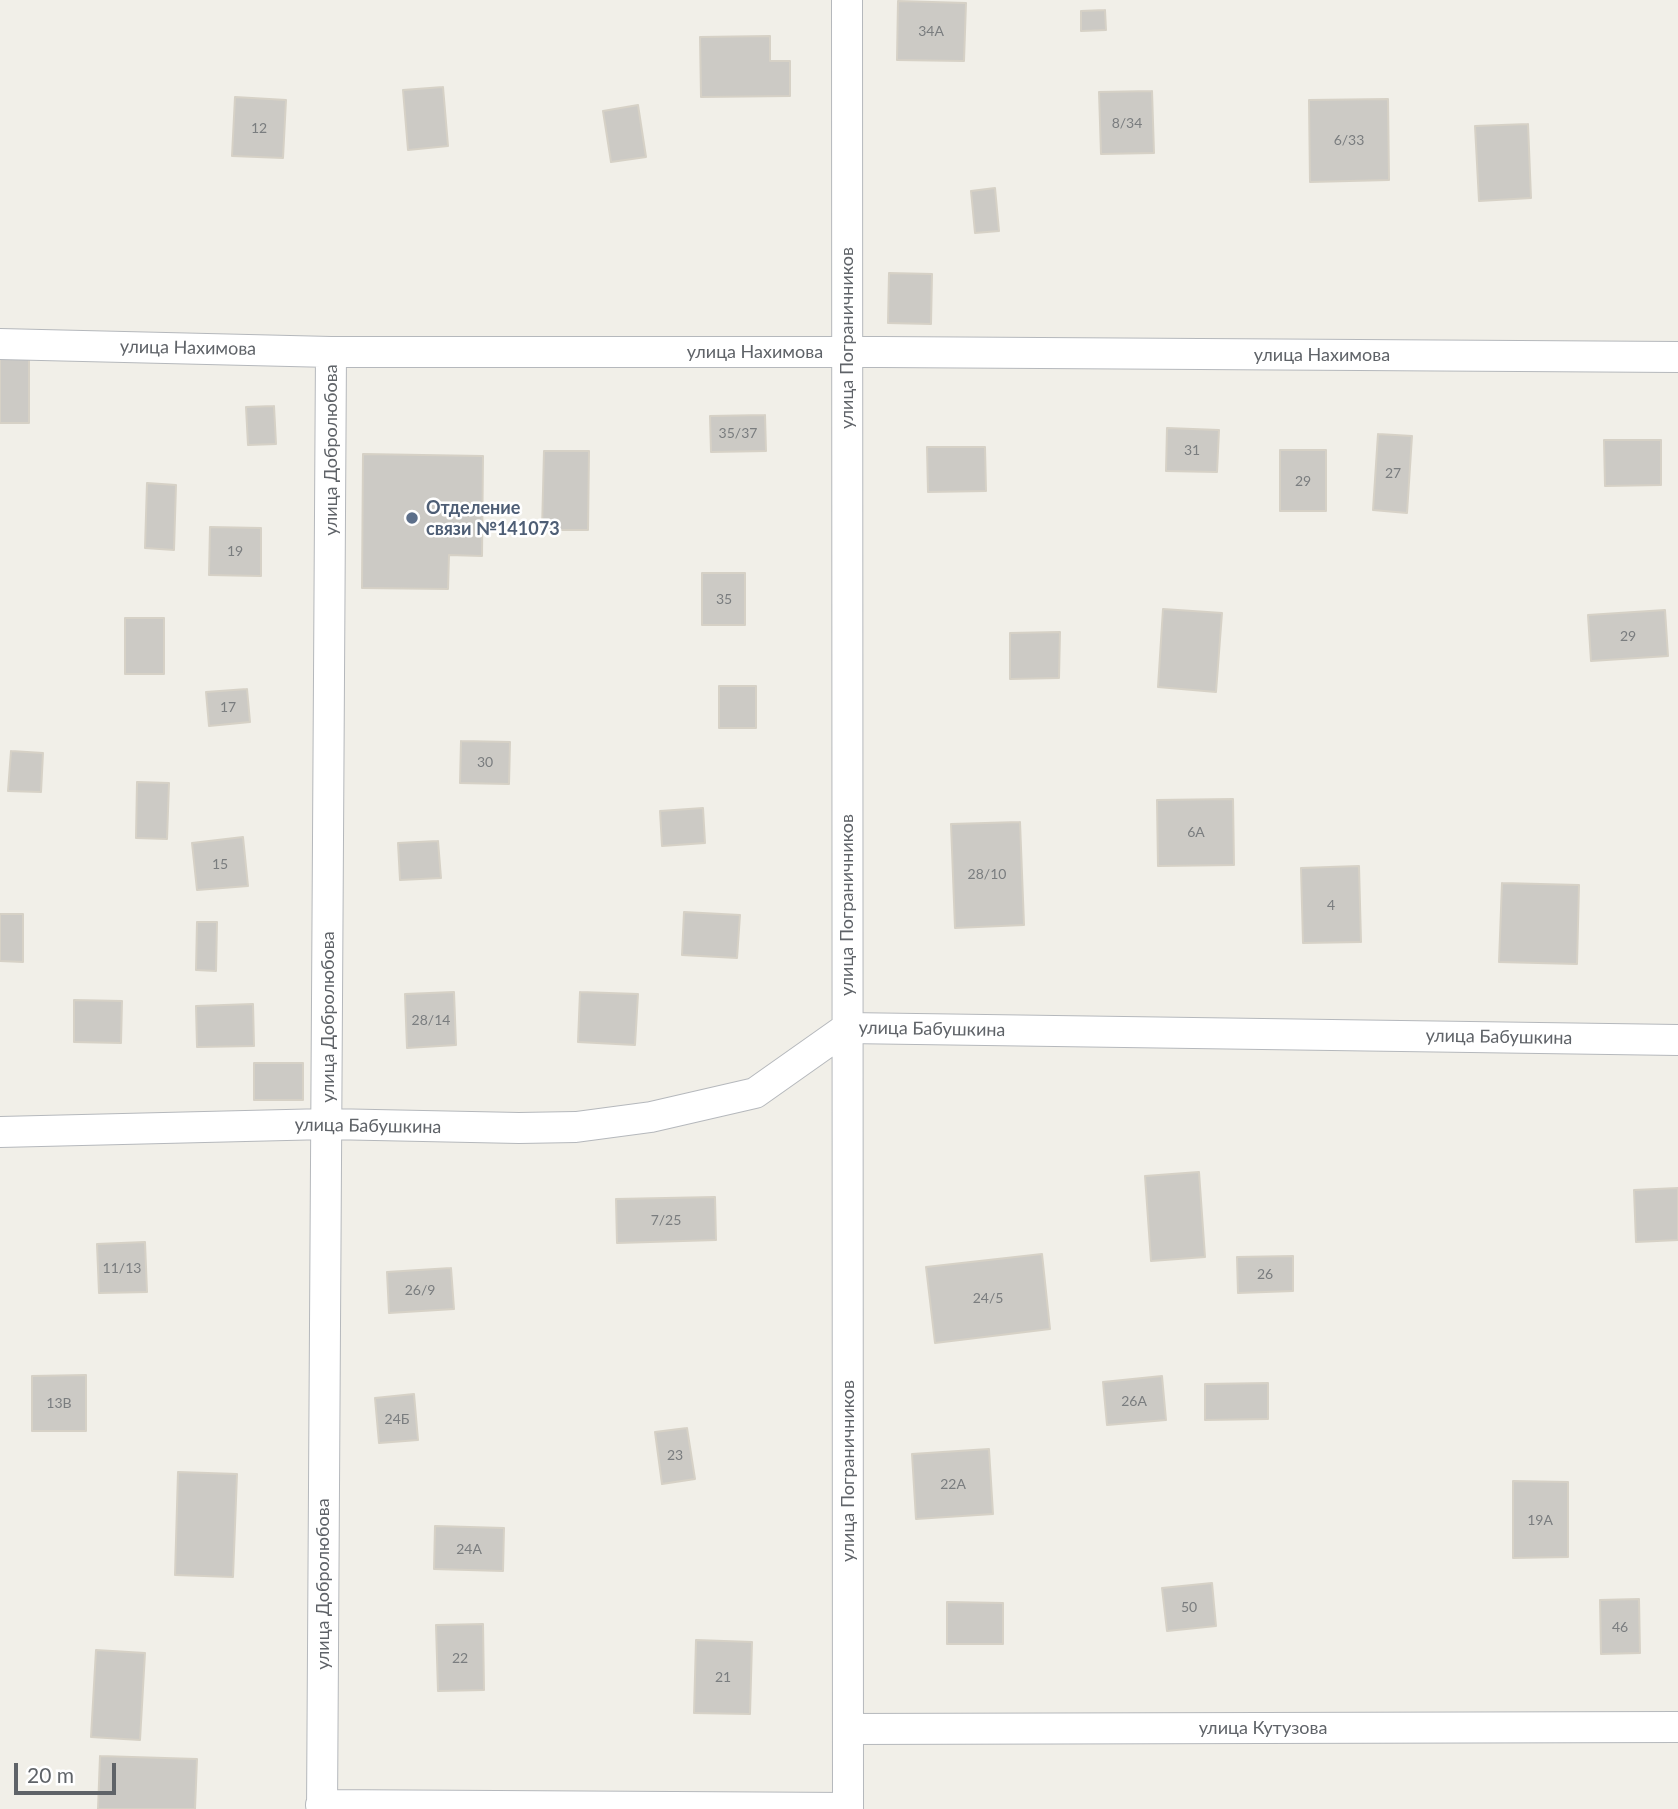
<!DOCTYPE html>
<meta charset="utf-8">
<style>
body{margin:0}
#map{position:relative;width:1678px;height:1809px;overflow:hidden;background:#f1efe8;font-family:Lato,sans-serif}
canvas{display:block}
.scale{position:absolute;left:14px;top:1763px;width:102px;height:32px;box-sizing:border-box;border:4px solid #5f6368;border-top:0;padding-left:9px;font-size:21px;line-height:24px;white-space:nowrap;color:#5f6368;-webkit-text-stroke:5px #fff;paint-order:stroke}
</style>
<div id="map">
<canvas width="1678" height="1809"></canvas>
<div class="scale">20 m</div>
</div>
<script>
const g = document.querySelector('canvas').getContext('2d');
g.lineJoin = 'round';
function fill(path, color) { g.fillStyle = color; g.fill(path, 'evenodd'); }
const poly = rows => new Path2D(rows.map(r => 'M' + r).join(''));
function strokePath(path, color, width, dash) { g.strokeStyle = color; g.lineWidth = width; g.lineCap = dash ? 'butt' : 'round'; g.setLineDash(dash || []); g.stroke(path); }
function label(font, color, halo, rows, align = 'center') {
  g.font = font + ' Lato,sans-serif'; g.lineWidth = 5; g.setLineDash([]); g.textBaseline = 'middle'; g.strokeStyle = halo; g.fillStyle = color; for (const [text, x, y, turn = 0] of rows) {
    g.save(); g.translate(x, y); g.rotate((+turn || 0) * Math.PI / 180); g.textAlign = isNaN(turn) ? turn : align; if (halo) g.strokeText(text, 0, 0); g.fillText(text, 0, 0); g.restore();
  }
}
const building = poly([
 [898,1,966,3,964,61,897,60,898,1],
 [1105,10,1106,30,1081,31,1081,11,1105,10],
 [770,36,770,61,790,61,790,96,701,97,700,37,770,36],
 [443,87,448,146,408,150,403,90,443,87],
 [1152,91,1154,153,1101,154,1099,92,1152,91],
 [235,97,286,100,283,158,232,156,235,97],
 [1388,99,1389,180,1310,182,1309,100,1388,99],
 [638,105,646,157,611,162,603,111,638,105],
 [1528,124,1531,198,1479,201,1475,126,1528,124],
 [995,188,999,231,975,233,971,191,995,188],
 [889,273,932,274,931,324,888,323,889,273],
 [0,359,29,359,29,423,0,423,0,359],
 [274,406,276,444,248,445,246,407,274,406],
 [765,415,766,451,711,452,710,416,765,415],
 [1167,428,1219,430,1217,472,1166,471,1167,428],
 [1378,434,1412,436,1407,513,1373,510,1378,434],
 [1604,440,1661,440,1661,485,1605,486,1604,440],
 [927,447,985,447,986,491,928,492,927,447],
 [1280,450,1326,450,1326,511,1280,511,1280,450],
 [544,451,589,451,588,530,542,530,544,451],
 [363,454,483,456,482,556,449,555,448,589,362,588,363,454],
 [147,483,176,485,174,550,145,548,147,483],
 [210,527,261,528,261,576,209,575,210,527],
 [702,573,745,573,745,625,702,625,702,573],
 [1163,609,1222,613,1216,692,1158,687,1163,609],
 [1665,610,1668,656,1591,661,1588,615,1665,610],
 [125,618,164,618,164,674,125,674,125,618],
 [1060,632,1059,678,1010,679,1010,633,1060,632],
 [719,686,756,686,756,728,719,728,719,686],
 [247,689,250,722,209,726,206,692,247,689],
 [461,741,510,742,509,784,460,783,461,741],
 [11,751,43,753,41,792,8,791,11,751],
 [137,782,169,783,167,839,136,838,137,782],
 [1233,799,1234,865,1158,866,1157,800,1233,799],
 [703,808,705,843,662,846,660,811,703,808],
 [1020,822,1024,925,955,928,951,824,1020,822],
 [243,837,248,886,197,890,192,843,243,837],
 [438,841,441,878,400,880,398,843,438,841],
 [1359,866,1361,942,1303,943,1301,868,1359,866],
 [1502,883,1579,885,1577,964,1499,962,1502,883],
 [684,912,740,915,737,958,682,955,684,912],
 [0,914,23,914,23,962,0,961,0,914],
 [197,922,217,922,216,971,196,970,197,922],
 [454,992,456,1045,407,1048,405,994,454,992],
 [580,992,638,994,635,1045,578,1042,580,992],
 [74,1000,122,1001,121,1043,74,1042,74,1000],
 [253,1004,254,1046,197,1047,196,1006,253,1004],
 [254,1063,303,1063,303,1100,254,1100,254,1063],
 [1199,1172,1205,1257,1151,1261,1145,1176,1199,1172],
 [1678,1188,1678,1240,1636,1242,1634,1190,1678,1188],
 [715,1197,716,1240,617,1243,616,1199,715,1197],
 [145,1242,147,1292,99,1293,97,1244,145,1242],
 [1042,1254,1050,1329,935,1343,926,1267,1042,1254],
 [1293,1256,1293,1291,1238,1293,1237,1257,1293,1256],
 [451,1268,454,1309,389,1313,387,1272,451,1268],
 [86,1375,86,1431,32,1431,32,1376,86,1375],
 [1162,1376,1166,1420,1107,1425,1103,1382,1162,1376],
 [1268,1383,1268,1419,1205,1420,1205,1384,1268,1383],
 [414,1394,418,1440,379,1443,375,1398,414,1394],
 [687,1428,695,1479,662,1484,655,1432,687,1428],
 [989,1449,993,1514,916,1519,912,1454,989,1449],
 [178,1472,237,1474,233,1577,175,1575,178,1472],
 [1513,1481,1568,1482,1568,1557,1513,1558,1513,1481],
 [435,1526,504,1528,503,1571,434,1569,435,1526],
 [1212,1583,1216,1626,1167,1631,1162,1588,1212,1583],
 [1639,1599,1640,1653,1601,1654,1600,1600,1639,1599],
 [947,1602,1003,1603,1003,1644,947,1644,947,1602],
 [483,1624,484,1690,438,1691,436,1625,483,1624],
 [696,1640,752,1642,750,1714,694,1713,696,1640],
 [96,1650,145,1653,140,1740,91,1737,96,1650],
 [100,1756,197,1759,195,1809,98,1809,100,1756]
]);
fill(building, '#cccac5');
strokePath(building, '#d6d1c6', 2);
const minor = poly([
 [847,0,848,1809],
 [0,344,331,352,881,352,1678,357],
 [0,1132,327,1124,519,1128,576,1127,651,1117,755,1093,847,1028,1678,1040],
 [848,1729,1678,1727],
 [321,1805,848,1808],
 [322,1809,331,352]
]);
strokePath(minor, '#b5b8bc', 32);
strokePath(minor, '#fff', 30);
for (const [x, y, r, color] of [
 [412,518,7,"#5c6f8a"]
]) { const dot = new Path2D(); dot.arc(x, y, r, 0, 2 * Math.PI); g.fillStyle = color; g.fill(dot); strokePath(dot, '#fff', 2.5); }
label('14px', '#7a7d7f', null, [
 ["34А",931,31],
 ["8/34",1127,123],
 ["12",259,128],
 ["6/33",1349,140],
 ["35/37",738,433],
 ["31",1192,450],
 ["27",1393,473],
 ["29",1303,481],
 ["19",235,551],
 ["35",724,599],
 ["29",1628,636],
 ["17",228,707],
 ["30",485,762],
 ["6А",1196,832],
 ["15",220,864],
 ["28/10",987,874],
 ["4",1331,905],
 ["28/14",431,1020],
 ["7/25",666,1220],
 ["11/13",122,1268],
 ["26",1265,1274],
 ["26/9",420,1290],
 ["24/5",988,1298],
 ["26А",1134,1401],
 ["13В",59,1403],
 ["24Б",397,1419],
 ["23",675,1455],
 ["22А",953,1484],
 ["19А",1540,1520],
 ["24А",469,1549],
 ["50",1189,1607],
 ["46",1620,1627],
 ["22",460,1658],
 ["21",723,1677]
]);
label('18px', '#5f6368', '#fff', [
 ["улица Пограничников",847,338,-90],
 ["улица Нахимова",188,348,1],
 ["улица Нахимова",755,352],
 ["улица Нахимова",1322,355],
 ["улица Добролюбова",331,450,-90],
 ["улица Пограничников",847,905,-90],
 ["улица Добролюбова",328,1017,-90],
 ["улица Бабушкина",932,1029,1],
 ["улица Бабушкина",1499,1037,1],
 ["улица Бабушкина",368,1126,1],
 ["улица Пограничников",848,1471,-90],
 ["улица Добролюбова",323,1584,-90],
 ["улица Кутузова",1263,1728]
]);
label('bold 18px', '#4e5e75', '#fff', [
 ["Отделение",426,508],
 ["связи №141073",426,529]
], 'left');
</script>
